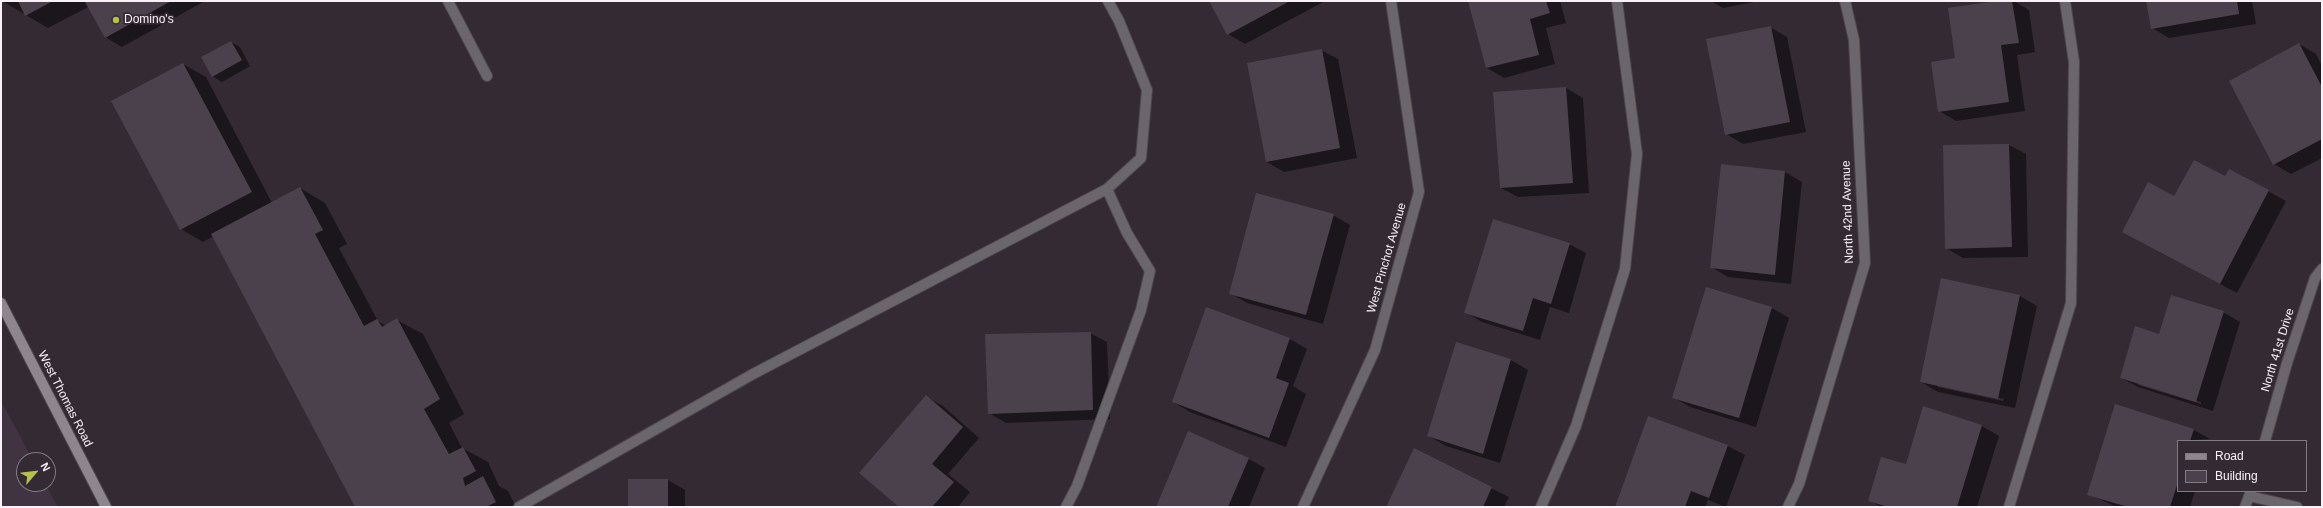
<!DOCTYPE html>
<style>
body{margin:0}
#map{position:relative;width:2323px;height:508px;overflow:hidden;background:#342a34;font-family:Helvetica,sans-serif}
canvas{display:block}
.frame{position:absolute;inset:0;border:2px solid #f8f2f8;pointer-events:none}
.legend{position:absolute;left:2177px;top:440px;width:130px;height:52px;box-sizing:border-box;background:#342a34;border:1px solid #827a82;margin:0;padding:5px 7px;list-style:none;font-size:12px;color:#f8f2f8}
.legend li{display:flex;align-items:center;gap:8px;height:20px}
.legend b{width:20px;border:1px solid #827a82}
.north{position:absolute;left:16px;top:452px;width:40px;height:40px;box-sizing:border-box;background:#342a34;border:1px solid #827a82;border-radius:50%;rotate:62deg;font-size:11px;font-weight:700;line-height:16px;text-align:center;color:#f8f2f8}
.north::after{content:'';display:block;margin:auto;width:14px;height:18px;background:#b6c148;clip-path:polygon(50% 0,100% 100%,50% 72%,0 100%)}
</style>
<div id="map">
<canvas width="2323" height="508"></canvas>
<div class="frame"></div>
<ul class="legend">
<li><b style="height:5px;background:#8e868e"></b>Road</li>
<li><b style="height:11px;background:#4b414c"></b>Building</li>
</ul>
<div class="north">N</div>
</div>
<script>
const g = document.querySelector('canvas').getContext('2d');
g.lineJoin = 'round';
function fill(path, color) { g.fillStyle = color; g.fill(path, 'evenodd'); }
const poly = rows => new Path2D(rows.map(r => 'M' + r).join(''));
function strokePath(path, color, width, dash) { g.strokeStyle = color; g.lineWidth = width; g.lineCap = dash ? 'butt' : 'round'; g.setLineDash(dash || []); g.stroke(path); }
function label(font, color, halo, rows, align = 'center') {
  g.font = font + ' Helvetica,sans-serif'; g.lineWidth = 3.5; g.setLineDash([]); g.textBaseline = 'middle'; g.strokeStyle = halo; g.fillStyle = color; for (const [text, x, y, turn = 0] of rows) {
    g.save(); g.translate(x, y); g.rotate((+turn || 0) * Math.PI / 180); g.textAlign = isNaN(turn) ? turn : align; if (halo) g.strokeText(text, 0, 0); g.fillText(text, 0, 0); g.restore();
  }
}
fill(poly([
 [1,401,33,460,24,460,24,484,45,484,58,507,1,507]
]), '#413342');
fill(poly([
 [2,1,205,1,122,47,105,37,88,7,48,28],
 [1210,1,1325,1,1245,44,1228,34],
 [1469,1,1560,1,1566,23,1546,28,1555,64,1504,78,1487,68],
 [1711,1,1759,1,1723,8],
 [2003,1,2014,1,2029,10,2035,52,2017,55,2025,111,1956,121,1939,111,1956,59],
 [2147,1,2252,1,2256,24,2169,38,2152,28],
 [1770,27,1787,37,1806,132,1743,144,1726,134],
 [231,42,240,47,250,66,222,82,212,76],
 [2299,44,2316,54,2322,66,2322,158,2291,174,2274,164],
 [1321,50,1338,59,1357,158,1284,172,1267,162],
 [183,64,206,77,272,203,300,188,325,203,347,244,339,248,378,321,386,326,397,320,423,334,464,414,449,423,462,448,488,462,499,486,508,491,516,507,356,507,214,236,203,242,181,229],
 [1566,88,1583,98,1589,193,1518,197,1501,188],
 [2009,145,2026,154,2028,257,1963,258,1946,248],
 [2229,170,2286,201,2237,293,2140,241,2175,198,2225,177],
 [1785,172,1802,182,1791,284,1728,277,1711,267],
 [1333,215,1350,225,1323,324,1247,303,1230,293],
 [1569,244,1586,253,1569,313,1550,307,1540,340,1482,322,1465,312],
 [1942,280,2020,296,2037,306,2015,408,1938,392,1921,382],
 [1938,385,2004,399,2003,401,1938,387],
 [1706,288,1772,308,1789,318,1756,427,1690,407,1673,397],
 [1207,309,1290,339,1307,349,1293,386,1306,394,1286,447,1190,412,1173,402],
 [2223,312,2240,322,2213,411,2138,387,2121,378,2160,335],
 [2138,383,2201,402,2201,404,2138,385],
 [1090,333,1107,342,1110,419,1006,423,989,413],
 [1457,344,1511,360,1528,370,1500,463,1446,446,1429,436],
 [926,397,943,406,979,438,948,474,970,492,958,507,900,507],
 [1648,417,1728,446,1745,455,1726,507,1708,500,1705,507,1616,507],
 [1982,426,1999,436,1977,507,1881,507,1869,500,1907,466],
 [2194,430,2210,439,2178,441,2178,491,2195,491,2190,507,2116,507,2089,494],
 [1414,450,1509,497,1504,507,1387,507],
 [1249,459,1265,468,1249,507,1157,507],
 [629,480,668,480,685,490,685,507,629,507]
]), '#0007');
fill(poly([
 [18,1,53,1,25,16],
 [88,1,171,1,105,38,85,2],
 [1209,1,1290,1,1227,35],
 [1468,1,1546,1,1550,13,1530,19,1539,55,1486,68],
 [1996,1,2012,1,2019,43,2001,45,2009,102,1938,112,1931,62,1955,58,1948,8],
 [2146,1,2237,1,2239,14,2151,29],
 [1771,26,1790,122,1725,135,1706,39],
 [231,41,242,60,212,77,201,57],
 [2299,43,2322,87,2322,139,2273,165,2229,81],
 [1322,49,1340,148,1266,162,1247,63],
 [183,63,252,192,180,230,111,101],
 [1566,87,1573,183,1500,188,1493,92],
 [2009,144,2012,247,1945,249,1943,145],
 [2194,160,2225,176,2229,169,2269,190,2220,284,2122,232,2148,182,2174,196],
 [1721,164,1785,171,1775,275,1710,268],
 [300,187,323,230,315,234,364,326,377,319,382,327,397,318,440,399,424,409,449,454,463,447,476,471,463,478,465,486,483,476,496,502,486,507,355,507,211,234],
 [1256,193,1334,214,1306,315,1229,294],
 [1493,219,1570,243,1551,304,1533,298,1523,331,1464,313],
 [1941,278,2020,295,1998,399,1920,382],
 [1706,287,1772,307,1739,418,1672,398],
 [2171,295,2224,311,2196,402,2120,378,2135,326,2159,334],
 [1206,307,1290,338,1276,378,1289,383,1269,438,1172,402],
 [1091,332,1093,410,988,414,985,334],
 [1456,342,1511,359,1483,454,1427,436],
 [926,395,963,427,932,464,954,482,932,507,899,507,859,473],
 [2115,404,2194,429,2190,441,2178,441,2178,482,2170,507,2128,507,2087,495],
 [1923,406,1982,425,1957,507,1888,507,1868,501,1881,457,1906,464],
 [1648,416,1728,445,1709,498,1691,491,1685,507,1615,507],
 [1188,431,1249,458,1228,507,1156,507],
 [1414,448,1492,487,1483,507,1386,507],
 [628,479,668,479,668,507,628,507]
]), '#4b414c');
const lane = poly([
 [448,1,487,76],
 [519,507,753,374,1107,189],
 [1066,507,1077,486,1141,310,1150,271,1127,233,1107,189,1141,158,1147,90,1119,21,1108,1],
 [1541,507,1576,426,1625,269,1637,154,1617,1],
 [2009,507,2071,303,2074,62,2065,1]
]);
const street = poly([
 [2265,441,2287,363,2315,278,2322,269],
 [2249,496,2297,507],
 [1303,507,1375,350,1419,192,1391,1],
 [1788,507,1799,484,1865,263,1854,40,1845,1],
 [2245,507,2251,491]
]);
const secondary = poly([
 [1,303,106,507]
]);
strokePath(lane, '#4f464f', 12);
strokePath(street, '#4f464f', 12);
strokePath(secondary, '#4f464f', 12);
strokePath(lane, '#6b666c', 10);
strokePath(street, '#6b666c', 10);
strokePath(secondary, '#8e868e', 10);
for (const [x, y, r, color] of [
 [116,20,4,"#b6c148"]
]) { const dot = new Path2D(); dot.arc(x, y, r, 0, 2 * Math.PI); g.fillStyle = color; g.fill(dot); strokePath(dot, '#342a34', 1.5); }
label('12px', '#f8f2f8', '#342a34', [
 ["Domino's",124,20]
], 'left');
label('12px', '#f8f2f8', '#342a34', [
 ["North 42nd Avenue",1848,212,-92],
 ["West Pinchot Avenue",1387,258,-74],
 ["North 41st Drive",2278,350,-73],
 ["West Thomas Road",65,399,63]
]);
</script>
